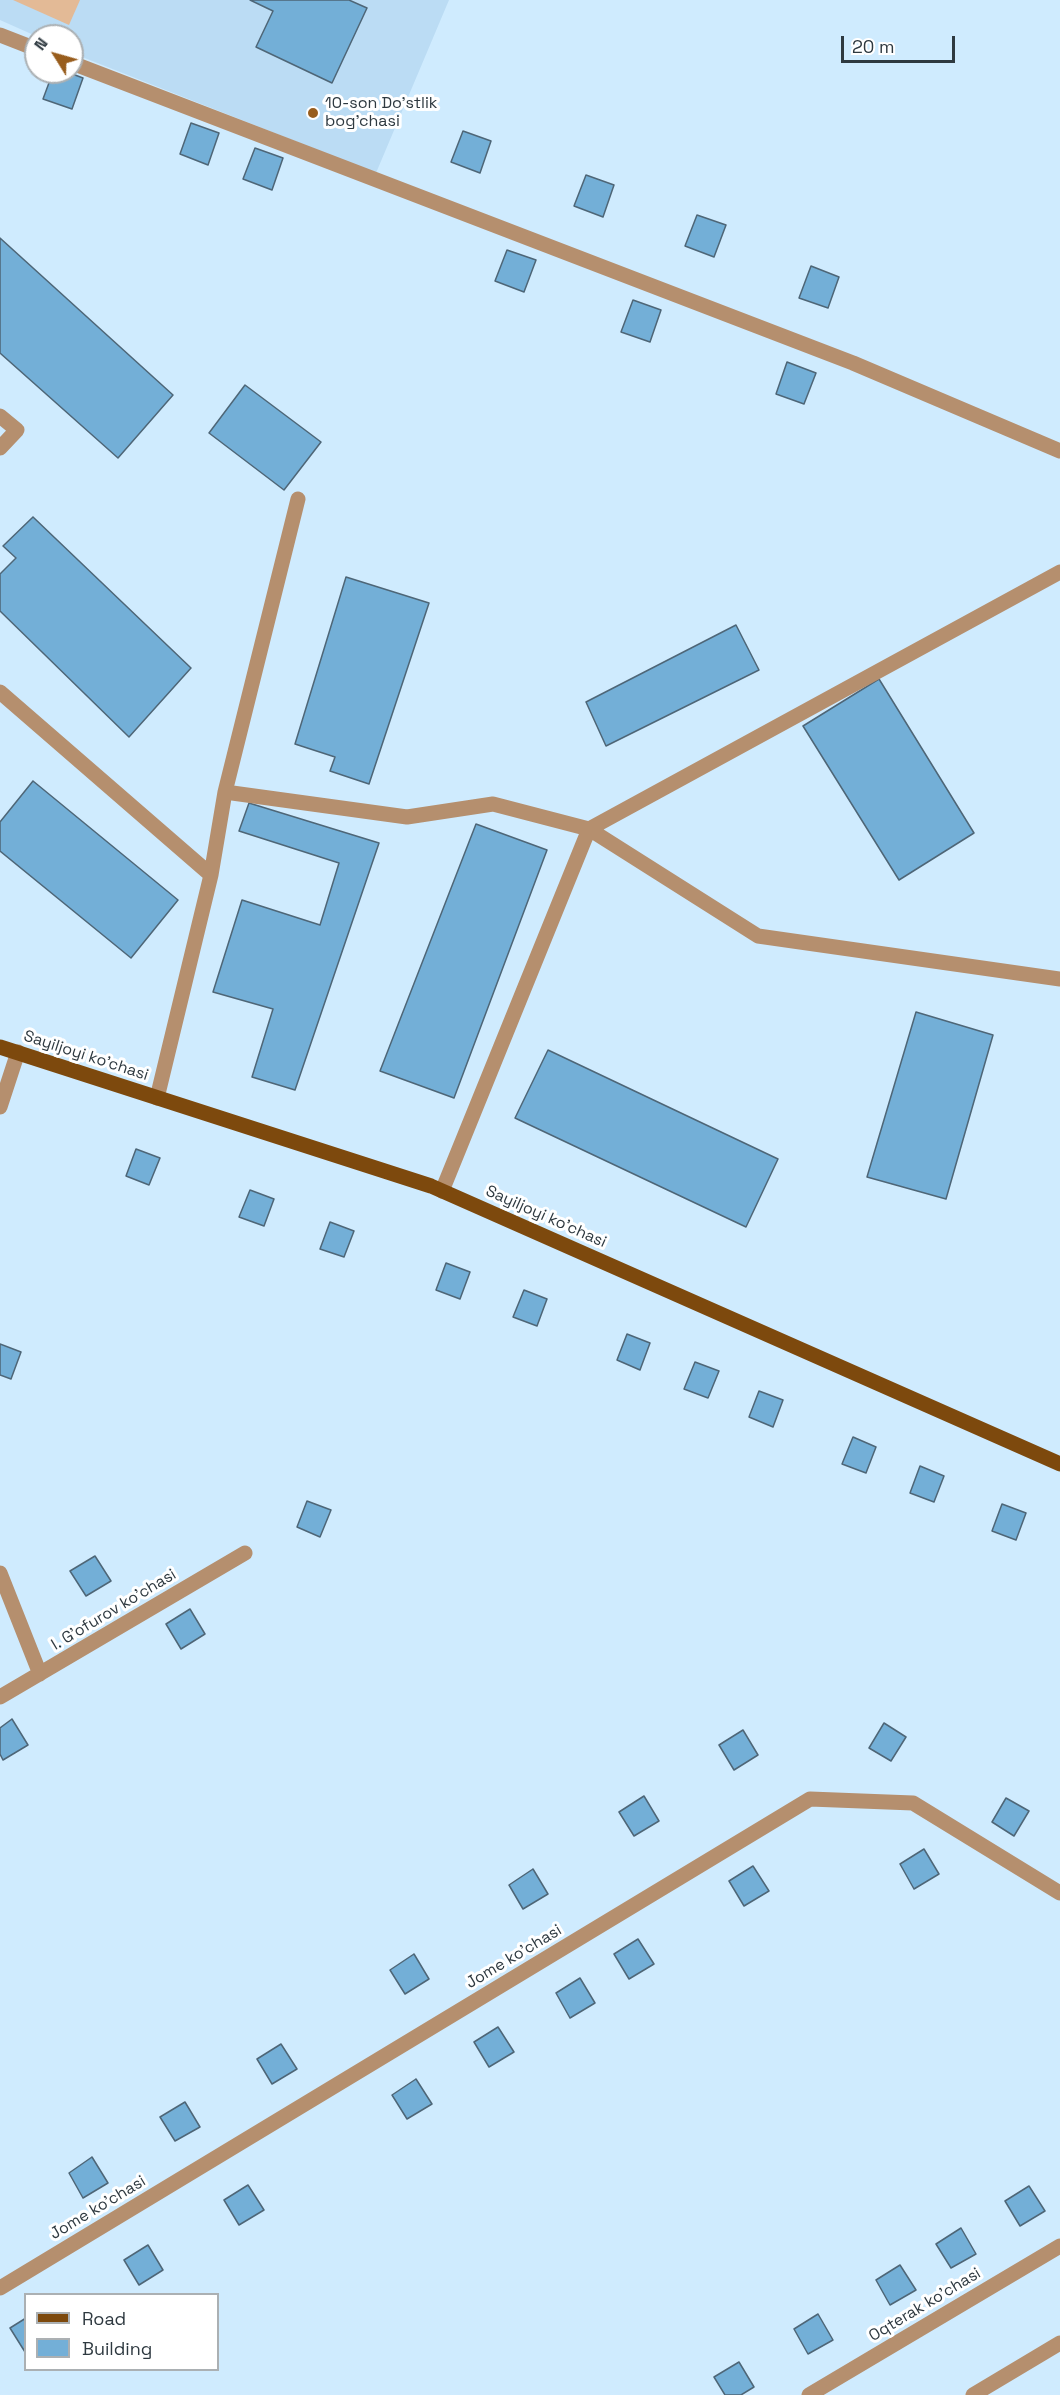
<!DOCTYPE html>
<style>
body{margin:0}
#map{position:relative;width:1060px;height:2395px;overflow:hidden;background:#cfebfe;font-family:"Space Grotesk",sans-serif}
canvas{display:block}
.legend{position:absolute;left:24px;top:2293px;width:195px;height:78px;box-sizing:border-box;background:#fff;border:2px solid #abb0b3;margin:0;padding:8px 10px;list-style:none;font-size:18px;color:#2e3940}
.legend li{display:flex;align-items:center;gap:12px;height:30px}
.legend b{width:30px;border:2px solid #abb0b3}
.north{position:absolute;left:24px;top:24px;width:60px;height:60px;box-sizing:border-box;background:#fff;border:2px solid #abb0b3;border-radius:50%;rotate:307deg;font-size:16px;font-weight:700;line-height:24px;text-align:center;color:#2e3940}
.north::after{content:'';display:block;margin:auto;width:21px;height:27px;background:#985d1d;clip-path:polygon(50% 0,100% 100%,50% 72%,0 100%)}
.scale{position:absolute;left:841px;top:36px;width:114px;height:27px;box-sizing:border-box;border:3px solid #2e3940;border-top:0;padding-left:8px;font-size:18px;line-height:21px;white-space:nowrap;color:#2e3940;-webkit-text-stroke:4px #fff;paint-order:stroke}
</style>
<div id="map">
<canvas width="1060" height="2395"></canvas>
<ul class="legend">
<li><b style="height:8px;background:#7d490d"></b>Road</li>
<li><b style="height:16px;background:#73afd7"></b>Building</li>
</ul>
<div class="north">N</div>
<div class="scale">20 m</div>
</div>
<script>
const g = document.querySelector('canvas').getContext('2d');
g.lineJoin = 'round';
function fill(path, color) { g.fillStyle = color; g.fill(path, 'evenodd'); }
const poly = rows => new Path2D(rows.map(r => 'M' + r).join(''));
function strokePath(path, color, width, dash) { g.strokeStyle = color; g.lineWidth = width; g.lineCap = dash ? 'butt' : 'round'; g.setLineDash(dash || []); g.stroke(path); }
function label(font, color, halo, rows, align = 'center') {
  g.font = font + ' "Space Grotesk",sans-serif'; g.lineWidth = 6; g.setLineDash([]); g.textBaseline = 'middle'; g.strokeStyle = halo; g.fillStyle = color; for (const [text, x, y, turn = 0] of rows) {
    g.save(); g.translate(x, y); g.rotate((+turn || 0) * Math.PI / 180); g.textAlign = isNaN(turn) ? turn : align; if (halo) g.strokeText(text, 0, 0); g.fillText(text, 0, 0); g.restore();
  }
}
fill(poly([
 [0,0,449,0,376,173,72,53,72,36,36,36,0,20]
]), '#bbdcf4');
fill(poly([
 [13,0,80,0,69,25]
]), '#e3ba96');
const building = poly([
 [250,0,349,0,367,8,332,83,256,47,273,11,250,0],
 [53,72,67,72,83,78,72,109,43,99,53,72],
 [191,123,219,133,208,165,180,154,191,123],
 [463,131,491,141,480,173,451,162,463,131],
 [255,148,283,158,272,190,243,179,255,148],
 [586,175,614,185,603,217,574,206,586,175],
 [697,215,726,225,714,257,685,246,697,215],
 [0,238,173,395,118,458,0,353,0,238],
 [507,250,536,260,524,292,495,281,507,250],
 [811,266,839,277,828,308,799,298,811,266],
 [633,300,661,310,650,342,621,332,633,300],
 [787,362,816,373,804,404,776,394,787,362],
 [245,385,321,442,284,490,209,433,245,385],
 [33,517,191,668,129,737,0,611,0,574,16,558,3,546,33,517],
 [346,577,429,603,369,784,330,771,335,757,295,744,346,577],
 [736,625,759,670,606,746,586,702,736,625],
 [879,679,974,833,899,880,803,726,879,679],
 [33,781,178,900,131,958,0,851,0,822,33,781],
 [249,803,379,843,295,1090,252,1077,273,1009,213,992,242,900,320,925,339,863,239,831,249,803],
 [476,824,547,850,454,1098,380,1071,476,824],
 [916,1012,993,1035,946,1199,867,1177,916,1012],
 [548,1050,778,1159,746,1227,515,1118,548,1050],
 [136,1149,160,1158,149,1185,126,1176,136,1149],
 [250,1190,274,1199,264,1226,239,1217,250,1190],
 [330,1222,354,1231,344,1257,320,1249,330,1222],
 [446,1263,470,1272,460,1299,436,1290,446,1263],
 [524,1290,547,1299,537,1326,513,1317,524,1290],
 [627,1334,650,1343,640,1370,617,1360,627,1334],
 [0,1344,21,1352,11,1379,0,1375,0,1344],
 [695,1362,719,1371,708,1398,684,1389,695,1362],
 [759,1391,783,1400,773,1427,749,1417,759,1391],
 [853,1437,876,1447,866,1473,842,1464,853,1437],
 [920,1466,944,1476,934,1502,910,1493,920,1466],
 [307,1501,331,1510,320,1537,297,1527,307,1501],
 [1002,1504,1026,1513,1016,1540,992,1531,1002,1504],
 [95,1556,111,1581,86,1596,70,1571,95,1556],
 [190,1609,205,1634,181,1649,166,1624,190,1609],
 [12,1719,28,1745,3,1760,0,1754,0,1728,12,1719],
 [884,1723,906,1737,891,1761,869,1748,884,1723],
 [743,1730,758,1755,734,1770,719,1745,743,1730],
 [644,1796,659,1821,634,1836,619,1812,644,1796],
 [1006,1798,1029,1811,1014,1836,992,1822,1006,1798],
 [924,1849,939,1874,914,1889,900,1864,924,1849],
 [753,1866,769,1891,744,1906,729,1881,753,1866],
 [533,1869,548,1894,523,1909,509,1885,533,1869],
 [638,1939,654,1964,629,1979,614,1954,638,1939],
 [414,1954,429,1979,405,1994,390,1970,414,1954],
 [580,1978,595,2003,570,2018,556,1993,580,1978],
 [498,2027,514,2052,489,2067,474,2042,498,2027],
 [281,2044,297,2069,272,2084,257,2059,281,2044],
 [416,2079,432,2104,407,2119,392,2095,416,2079],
 [185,2102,200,2127,175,2141,160,2117,185,2102],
 [92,2157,108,2183,83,2198,69,2173,92,2157],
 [248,2185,264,2210,239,2225,224,2200,248,2185],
 [1029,2186,1045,2211,1020,2226,1005,2201,1029,2186],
 [961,2228,976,2254,951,2268,936,2244,961,2228],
 [148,2245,163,2270,139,2285,124,2260,148,2245],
 [900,2265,916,2290,890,2305,876,2280,900,2265],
 [818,2314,833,2340,808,2354,794,2329,818,2314],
 [26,2318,26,2352,25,2352,10,2328,26,2318],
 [739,2362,754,2387,741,2395,725,2395,714,2377,739,2362]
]);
fill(building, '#73afd7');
strokePath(building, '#4e6677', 1.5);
strokePath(poly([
 [0,35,36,49],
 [72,63,853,363,1060,451],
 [0,416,17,430,0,448],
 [0,692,211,875],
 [225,792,407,817,493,804,589,829,758,936,1060,979],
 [157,1098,211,875,225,792,298,499],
 [0,1107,18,1052],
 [442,1191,589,829,1060,572],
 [0,1573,40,1674],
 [0,1697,245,1553],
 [0,2288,810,1799,913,1803,1060,1893],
 [809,2395,1060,2246],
 [973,2395,1060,2343]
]), '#b58f6e', 15);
strokePath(poly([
 [0,1047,431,1186,1060,1464]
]), '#7d490d', 15);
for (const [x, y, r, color] of [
 [313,113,6,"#985d1d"]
]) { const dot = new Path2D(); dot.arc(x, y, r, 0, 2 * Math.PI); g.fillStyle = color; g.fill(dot); strokePath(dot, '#fff', 2); }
label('16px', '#2e3940', '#fff', [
 ["10-son Do'stlik",325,104],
 ["bog'chasi",325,122]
], 'left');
label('16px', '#2e3940', '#fff', [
 ["Sayiljoyi ko'chasi",86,1056,18],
 ["Sayiljoyi ko'chasi",546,1217,24],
 ["I. G'ofurov ko'chasi",114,1610,-31],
 ["Jome ko'chasi",514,1957,-31],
 ["Jome ko'chasi",98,2208,-31],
 ["Oqterak ko'chasi",925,2305,-31]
]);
</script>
